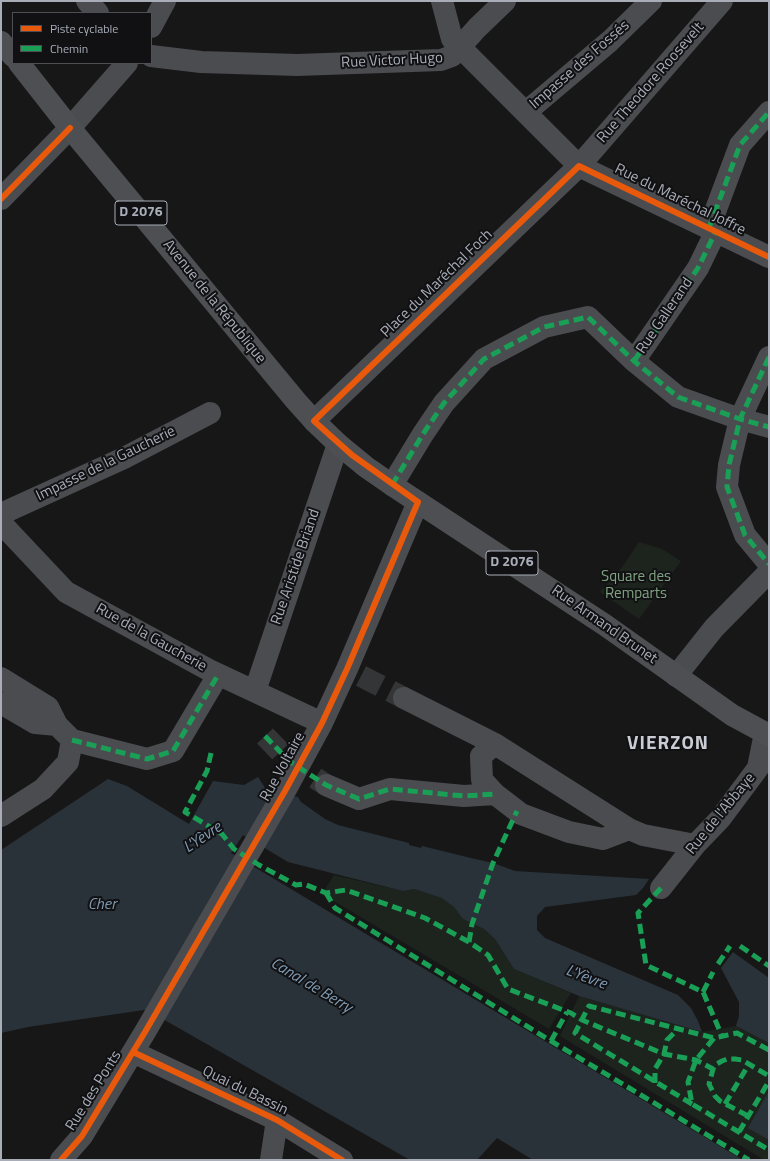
<!DOCTYPE html>
<meta charset="utf-8">
<style>
body{margin:0}
#map{position:relative;width:770px;height:1161px;overflow:hidden;background:#171717;font-family:"Titillium Web",sans-serif}
canvas{display:block}
.frame{position:absolute;inset:0;border:2px solid #a8adb8;pointer-events:none}
.legend{position:absolute;left:12px;top:12px;width:140px;height:52px;box-sizing:border-box;background:#111113;border:1px solid #4d4f55;margin:0;padding:5px 7px;list-style:none;font-size:12px;color:#a8adb8}
.legend li{display:flex;align-items:center;gap:8px;height:20px}
.legend b{width:20px;border:1px solid #4d4f55}
</style>
<div id="map">
<canvas width="770" height="1161"></canvas>
<div class="frame"></div>
<ul class="legend">
<li><b style="height:5px;background:#e8590c"></b>Piste cyclable</li>
<li><b style="height:5px;background:#1a9f57"></b>Chemin</li>
</ul>
</div>
<script>
const g = document.querySelector('canvas').getContext('2d');
g.lineJoin = 'round';
function fill(path, color) { g.fillStyle = color; g.fill(path, 'evenodd'); }
const poly = rows => new Path2D(rows.map(r => 'M' + r).join(''));
function strokePath(path, color, width, dash) { g.strokeStyle = color; g.lineWidth = width; g.lineCap = dash ? 'butt' : 'round'; g.setLineDash(dash || []); g.stroke(path); }
function label(font, color, halo, rows, align = 'center') {
  g.font = font + ' "Titillium Web",sans-serif'; g.lineWidth = 4; g.setLineDash([]); g.textBaseline = 'middle'; g.strokeStyle = halo; g.fillStyle = color; for (const [text, x, y, turn = 0] of rows) {
    g.save(); g.translate(x, y); g.rotate((+turn || 0) * Math.PI / 180); g.textAlign = isNaN(turn) ? turn : align; if (halo) g.strokeText(text, 0, 0); g.fillText(text, 0, 0); g.restore();
  }
}
fill(poly([
 [639,542,662,549,681,561,639,619,600,592,623,566],
 [334,875,403,891,414,889,443,898,454,907,463,919,484,929,495,939,514,969,571,993,549,1029,322,894],
 [579,996,702,1032,736,1026,769,1043,769,1160,764,1160,560,1036]
]), '#1d241e');
fill(poly([
 [258,777,267,791,298,797,301,802,325,819,338,825,409,843,409,845,421,848,422,846,471,858,493,863,515,871,649,879,643,888,636,895,545,907,537,916,537,930,545,938,678,995,691,1008,698,1021,702,1032,579,996,514,969,495,939,484,929,463,919,454,907,442,898,414,889,403,891,288,862,243,835,231,853,743,1160,533,1160,497,1138,477,1160,410,1160,154,1014,144,1010,28,1027,1,1033,1,850,108,779,127,786,189,824,213,781,244,785],
 [733,952,769,978,769,1043,736,1026,739,1016,739,1002,721,968],
 [769,1091,769,1140,748,1128]
]), '#2a3239');
strokePath(poly([
 [361,676,404,698],
 [265,736,289,761,326,785]
]), '#343537', 22, [22, 11]);
strokePath(poly([
 [87,1,98,13],
 [442,1,452,39,579,166,769,257],
 [151,27,165,1],
 [151,56,201,62,297,65,441,60,452,56,477,28,505,1],
 [526,112,610,41,651,1],
 [1,199,70,128,127,63],
 [709,228,740,145,769,112],
 [769,357,740,419,729,465,727,487,745,535,769,564],
 [634,361,698,268,716,231],
 [314,421,579,166,722,1],
 [392,485,423,434,444,403,484,359,544,327,588,317,634,361,678,397,740,419,769,427],
 [1,514,124,458,210,413],
 [1,523,66,592,209,670,322,723],
 [676,676,714,628,769,572],
 [1,678,48,707,57,725,72,740,147,759,173,751,218,675],
 [255,691,338,444],
 [404,698,495,744,629,829,643,835,695,845],
 [1,703,35,723,57,725],
 [495,744,481,756,482,780,495,794,521,814,569,832,603,839,629,829],
 [326,785,359,799,390,789,464,796,495,794],
 [1,816,43,789,68,762,72,740],
 [661,888,695,845,720,819,758,768,765,733],
 [133,1052,277,1120,342,1160],
 [61,1160,82,1136,145,1032,285,791,322,723,347,669,418,502],
 [271,1160,277,1120]
]), '#4b4c50', 22);
strokePath(poly([
 [1,42,13,56],
 [19,63,70,128,296,401,314,421,338,444,366,467,392,485,605,625,732,715,769,735]
]), '#4d4f52', 22);
strokePath(poly([
 [709,228,740,145,769,112],
 [769,357,740,419,729,465,727,487,745,535,769,564],
 [634,361,698,268,716,231],
 [392,485,423,434,444,403,484,359,544,327,588,317,634,361,678,397,740,419,769,427],
 [265,736,289,761,326,785,359,799,390,789,464,796,495,794],
 [72,740,147,759,173,751,218,675],
 [211,753,207,771,185,812,222,834,234,849,259,865,296,885,304,884,326,893,346,890,425,918,469,942,488,955,508,989,571,1013,582,1020,664,1054,696,1060,713,1069],
 [661,888,638,913,646,965,703,992,722,1036],
 [326,893,335,908,551,1041,749,1160],
 [469,942,472,924,493,863,517,811],
 [740,946,769,966],
 [718,964,730,946],
 [703,992,713,972],
 [551,1041,567,1012],
 [769,1050,737,1033,714,1038,696,1060,688,1082,692,1104,769,1150],
 [655,1083,655,1069,664,1054,667,1040,678,1029],
 [692,1104,575,1033,589,1006,714,1038],
 [725,1104,749,1064],
 [748,1116,720,1101,715,1096,709,1084,713,1069,715,1065,722,1061,727,1059,735,1059,742,1060,769,1076],
 [739,1132,769,1081]
]), '#1a9f57', 5, [10, 5]);
strokePath(poly([
 [1,199,70,128],
 [133,1052,277,1120,342,1160],
 [61,1160,82,1136,145,1032,285,791,322,723,347,669,418,502,352,455,314,421,579,166,769,257]
]), '#e8590c', 6);
for (const [x, y, w] of [
 [141,213,52],
 [512,563,52]
]) { const box = new Path2D(); box.roundRect(x - w / 2, y - 12, w, 24, 3); g.fillStyle = '#111113'; g.fill(box); strokePath(box, '#a8adb8', 1); }
label('bold 14px', '#a8adb8', null, [
 ["D 2076",141,213],
 ["D 2076",512,563]
]);
label('15px', '#a8adb8', '#111113', [
 ["Rue Victor Hugo",392,61,-3],
 ["Impasse des Fossés",580,65,-41],
 ["Rue Theodore Roosevelt",651,83,-49],
 ["Rue du Maréchal Joffre",680,200,26],
 ["Place du Maréchal Foch",437,284,-44],
 ["Avenue de la République",214,302,51],
 ["Rue Gallerand",665,316,-56],
 ["Impasse de la Gaucherie",106,464,-26],
 ["Rue Aristide Briand",296,567,-71],
 ["Rue Armand Brunet",604,625,35],
 ["Rue de la Gaucherie",151,638,29],
 ["Rue Voltaire",283,767,-61],
 ["Rue de l'Abbaye",721,814,-51],
 ["Rue des Ponts",94,1091,-58],
 ["Quai du Bassin",245,1091,26]
]);
label('15px', '#7fa381', '#111113', [
 ["Square des",636,577],
 ["Remparts",636,594]
]);
label('italic 16px', '#7f9bb3', '#111113', [
 ["L'Yèvre",203,838,-34],
 ["Cher",102,905],
 ["L'Yèvre",586,978,21],
 ["Canal de Berry",311,986,31]
]);
g.letterSpacing = '1px';
label('bold 19px', '#c9ccd4', '#111113', [
 ["VIERZON",668,744]
]);
g.letterSpacing = '0px';
</script>
